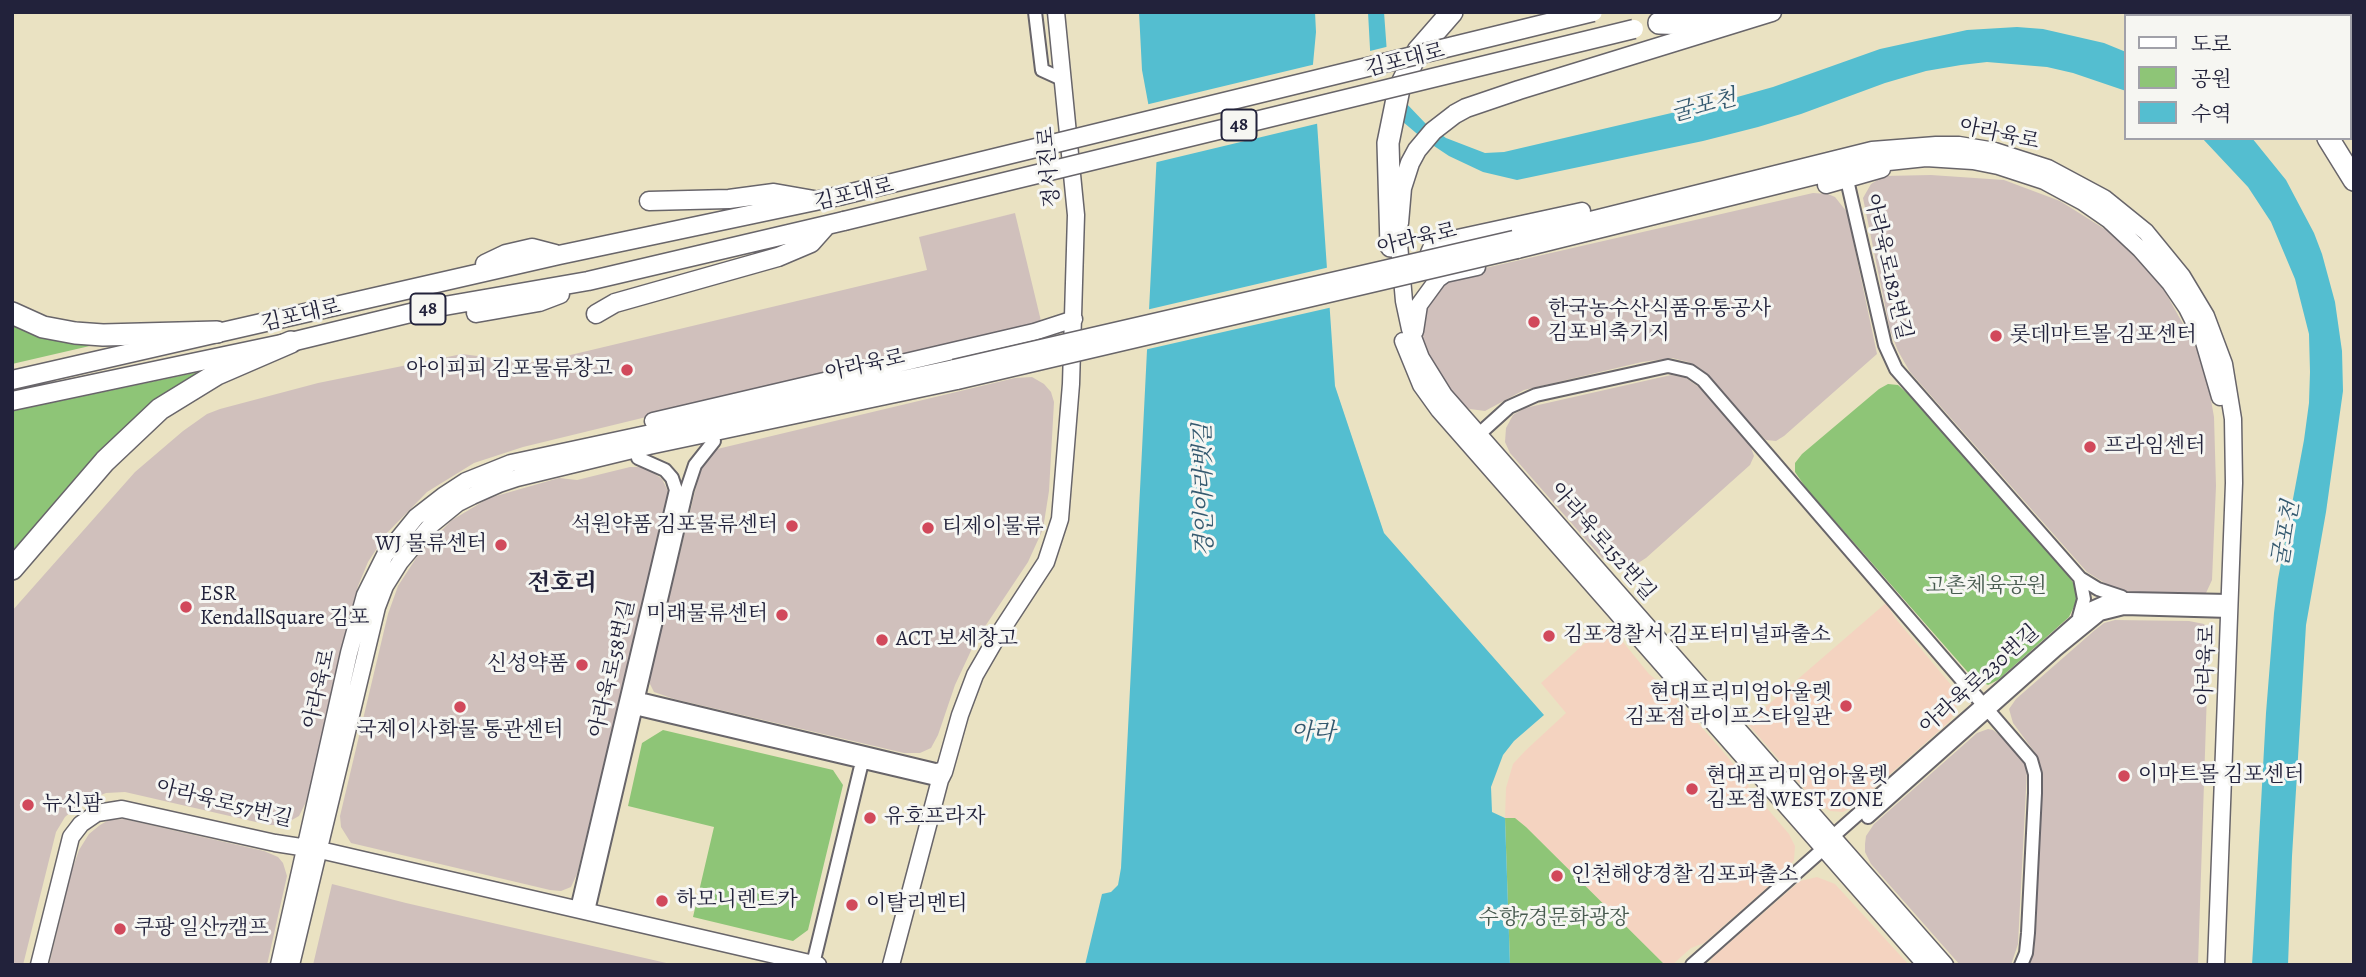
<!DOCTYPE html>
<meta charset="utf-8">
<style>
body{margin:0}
#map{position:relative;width:2366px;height:977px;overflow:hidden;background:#eae2c2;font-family:Alegreya,"Noto Serif KR",serif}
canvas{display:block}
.frame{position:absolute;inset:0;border:14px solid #22223b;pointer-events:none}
.legend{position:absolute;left:2124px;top:14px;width:228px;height:126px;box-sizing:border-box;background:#f6f6f2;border:2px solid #a1a1a9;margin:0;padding:9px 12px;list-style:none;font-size:21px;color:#22223b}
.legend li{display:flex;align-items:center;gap:14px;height:35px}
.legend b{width:35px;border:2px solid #a1a1a9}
</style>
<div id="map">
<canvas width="2366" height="977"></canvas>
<div class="frame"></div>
<ul class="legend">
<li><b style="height:9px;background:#fff"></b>도로</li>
<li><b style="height:19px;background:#8ec577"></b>공원</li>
<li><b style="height:19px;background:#54bed0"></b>수역</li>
</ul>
</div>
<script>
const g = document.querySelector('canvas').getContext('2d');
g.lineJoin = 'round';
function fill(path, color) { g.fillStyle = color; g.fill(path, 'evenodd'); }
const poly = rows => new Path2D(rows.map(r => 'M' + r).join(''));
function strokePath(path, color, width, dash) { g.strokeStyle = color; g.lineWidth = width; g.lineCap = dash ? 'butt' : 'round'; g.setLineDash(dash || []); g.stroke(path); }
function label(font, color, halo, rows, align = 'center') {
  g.font = font + ' Alegreya,"Noto Serif KR",serif'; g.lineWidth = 6; g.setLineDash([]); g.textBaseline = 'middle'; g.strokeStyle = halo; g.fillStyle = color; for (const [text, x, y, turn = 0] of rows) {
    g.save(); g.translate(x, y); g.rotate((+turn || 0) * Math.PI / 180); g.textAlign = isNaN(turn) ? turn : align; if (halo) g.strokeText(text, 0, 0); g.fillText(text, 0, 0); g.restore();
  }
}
fill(poly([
 [1886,603,1895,618,1952,686,1957,697,1956,710,1949,722,1854,806,1843,812,1830,811,1816,802,1747,723],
 [1605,629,1615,632,1649,674,1668,689,1719,747,1743,775,1749,787,1789,834,1795,846,1794,860,1786,871,1704,943,1691,948,1672,965,1665,965,1526,827,1515,818,1505,818,1506,788,1513,764,1525,751,1566,713,1541,683,1596,633],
 [1817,877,1835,884,1909,965,1708,965,1713,957,1800,881]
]), '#f4d3c0');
fill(poly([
 [1931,175,2004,180,2060,201,2111,233,2131,252,2163,288,2198,351,2208,383,2214,417,2216,486,2212,580,2206,593,2202,595,2136,593,2111,587,2087,572,1910,372,1898,351,1890,330,1863,198,1871,184,1884,176],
 [1813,193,1828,194,1835,197,1847,212,1877,354,1784,436,1776,441,1766,440,1761,435,1701,369,1688,362,1672,358,1642,362,1524,390,1485,411,1470,409,1458,402,1434,368,1421,339,1421,312,1441,282,1481,269],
 [1015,213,1041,321,523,447,474,463,427,492,387,533,368,562,358,586,306,802,299,816,283,825,269,825,125,792,106,793,81,803,65,817,56,832,23,965,12,965,12,611,135,472,183,431,207,414,220,409,318,383,462,354,524,362,541,362,927,270,919,237],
 [1671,375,1686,378,1700,388,1750,445,1754,456,1750,465,1646,558,1632,567,1617,567,1602,558,1510,453,1505,442,1506,428,1513,415,1525,408],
 [1032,377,1044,384,1051,392,1054,402,1049,491,1043,529,1028,562,976,640,955,685,938,735,931,748,920,753,904,753,674,699,654,692,650,684,650,675,701,467,713,450,1015,378],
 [630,467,645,467,662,479,668,491,666,508,577,874,571,887,561,891,550,890,351,843,341,827,340,816,388,614,398,586,420,552,452,520,489,498,559,478,577,480],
 [2115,620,2189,621,2204,624,2209,631,2198,965,2029,965,2034,951,2036,928,2041,777,2036,754,2013,723,2009,709,2016,699,2095,630,2104,623],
 [1988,729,1993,730,2004,739,2022,759,2027,770,2018,944,2011,965,1960,965,1871,864,1865,852,1865,844,1866,836,1874,824,1977,733],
 [124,819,264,851,278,857,283,863,287,876,267,965,49,965,71,873,79,850,89,834,100,825,109,820],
 [332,884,406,903,675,965,313,965]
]), '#d0c0bc');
fill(poly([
 [12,320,120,339,12,364],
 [218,368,12,557,12,411],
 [1888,384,1898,385,1909,395,2067,573,2075,586,2077,600,2069,617,1998,680,1988,685,1973,678,1806,488,1795,472,1795,463,1802,454,1879,389],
 [663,730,833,770,843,785,808,930,793,941,693,917,714,827,628,806,642,743],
 [1505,818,1515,818,1526,827,1665,965,1510,965]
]), '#8ec577');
fill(poly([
 [1139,12,1315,12,1316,32,1313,64,1335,386,1384,533,1544,715,1514,741,1503,755,1491,787,1492,812,1505,818,1510,965,1085,965,1102,894,1111,892,1118,885,1121,868,1157,151,1142,70],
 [1368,12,1384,12,1388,67,1406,103,1426,124,1446,138,1485,153,1504,152,1723,101,1773,87,1880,49,1967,30,2017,27,2043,29,2104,43,2126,52,2126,91,2073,73,2047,67,1987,62,1961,65,1926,71,1885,83,1801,114,1758,127,1703,141,1517,180,1483,172,1449,156,1422,138,1396,116,1371,67],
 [2202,138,2252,138,2286,180,2314,233,2322,254,2335,302,2342,351,2343,391,2326,512,2306,625,2292,856,2288,965,2252,965,2253,949,2266,713,2274,613,2278,579,2304,440,2309,403,2310,372,2309,334,2295,279,2271,222,2248,187]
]), '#54bed0');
fill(poly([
 [1390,46,1396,83,1410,102,1385,108,1375,94,1367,68,1366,52],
 [1316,64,1320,123,1153,163,1154,151,1145,105],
 [1330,267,1333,307,1144,350,1146,310]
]), '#eae2c2');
const street = poly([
 [1035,12,1042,70,1064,80],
 [1847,180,1885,345,1896,369,2080,578,2098,589,2122,597],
 [1478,435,1509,407,1536,395,1668,366,1690,371,1703,380,2031,760,2035,774,2035,793,2028,933,2026,953,2021,965],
 [2079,617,2084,599,2080,578],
 [631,697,944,772],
 [630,707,940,780],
 [1868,817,2057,649,2100,614,2124,608,2230,611],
 [577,909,676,490,672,478,665,470,638,458],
 [588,911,687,489,695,465,714,441],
 [813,964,862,762],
 [1692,965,1822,850,1832,837,2092,608,2110,600,2127,599,2230,601]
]);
const secondary = poly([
 [1826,185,1882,169],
 [1514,239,1872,150,1936,145,1959,145,1995,151,2048,168,2104,198,2146,232,2182,276,2206,316,2224,364,2233,419,2234,483,2216,965],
 [1399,244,1404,301,1410,329,1421,358,1444,395,1945,965],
 [1517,250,1860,165,1926,158,1973,161,1998,166,2044,181,2083,202,2109,220,2140,249,2170,283,2187,308,2204,342,2220,397],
 [1434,270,1429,261,1429,253,1432,246,1439,242,1582,211],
 [1415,331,1419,305,1438,279,1445,274,1477,267],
 [1403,341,1421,385,1439,410,1926,965],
 [653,421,1034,332,1074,319],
 [940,780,944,772,960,715,975,675,997,637,1046,562,1060,519,1071,384,1076,215,1056,12],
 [39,965,71,837,81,824,97,813,122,809,275,843,320,850,818,965],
 [279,965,349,653,365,595,385,555,416,517,443,496,466,481,511,463,954,368],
 [291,965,377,607,385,586,400,562,431,525,458,503,472,496,499,484,517,478,649,446,957,381],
 [891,965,940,780,940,771]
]);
const primary = poly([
 [649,201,729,199,774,193,814,200],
 [1399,223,1402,188,1410,163,1417,150,1433,131,1455,114,1466,108,1519,90,1772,12],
 [485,264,506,254,532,248,555,254],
 [476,313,539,302,560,294],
 [596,314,615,303,778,257,811,243,827,225],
 [12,380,559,255,839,196],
 [12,401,291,342,427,309,588,281,844,221]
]);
const highway = poly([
 [2197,12,2202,16],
 [2263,12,2265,16],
 [1659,23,1694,24,1754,12],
 [2350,61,2354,60],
 [2350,97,2354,98],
 [2328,138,2354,180],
 [1391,246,1388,143,1399,89,1418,51,1452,12],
 [12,313,43,327,75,333,103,335,217,332],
 [12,569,105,461,160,409,217,374,291,342]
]);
strokePath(street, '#68656a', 16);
strokePath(secondary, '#68656a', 19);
strokePath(primary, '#68656a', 21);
strokePath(highway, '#68656a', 24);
strokePath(street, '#fff', 12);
strokePath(secondary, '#fff', 16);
strokePath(primary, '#fff', 18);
strokePath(highway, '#fff', 21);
const secondaryBridge = poly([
 [954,368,1514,239],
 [957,381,1517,250]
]);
const primaryBridge = poly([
 [839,196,1593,12],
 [844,221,1634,29]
]);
strokePath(secondaryBridge, '#68656a', 19, []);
strokePath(primaryBridge, '#68656a', 21, []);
strokePath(secondaryBridge, '#fff', 16);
strokePath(primaryBridge, '#fff', 18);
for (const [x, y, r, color] of [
 [1534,322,7,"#d1495b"],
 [1996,336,7,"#d1495b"],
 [627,370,7,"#d1495b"],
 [2090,447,7,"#d1495b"],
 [792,526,7,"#d1495b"],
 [928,528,7,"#d1495b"],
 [501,545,7,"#d1495b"],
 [186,607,7,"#d1495b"],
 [782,615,7,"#d1495b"],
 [1549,636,7,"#d1495b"],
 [882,640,7,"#d1495b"],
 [582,665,7,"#d1495b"],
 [1846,706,7,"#d1495b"],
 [460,707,7,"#d1495b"],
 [2124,776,7,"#d1495b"],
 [1692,789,7,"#d1495b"],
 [28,805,7,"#d1495b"],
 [870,818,7,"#d1495b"],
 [1557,876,7,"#d1495b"],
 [662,901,7,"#d1495b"],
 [852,905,7,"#d1495b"],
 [120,929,7,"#d1495b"]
]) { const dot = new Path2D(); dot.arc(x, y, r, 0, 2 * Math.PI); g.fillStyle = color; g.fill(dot); strokePath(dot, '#f6f6f2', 2.5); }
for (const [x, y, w] of [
 [1239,125,35],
 [428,309,35]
]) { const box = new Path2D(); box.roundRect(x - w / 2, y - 15.5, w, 31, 5); g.fillStyle = '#f6f6f2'; g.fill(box); strokePath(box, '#22223b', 2); }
label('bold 19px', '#22223b', null, [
 ["48",1239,125],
 ["48",428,309]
]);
label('21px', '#22223b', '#f6f6f2', [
 ["김포대로",1405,61,-14],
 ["아라육로",1999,135,12],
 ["정서진로",1050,167,-95],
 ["김포대로",854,195,-13],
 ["아라육로",1417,240,-13],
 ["아라육로182번길",1887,267,77],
 ["김포대로",301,316,-13],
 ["아라육로",865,366,-12],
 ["아라육로152번길",1602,542,49],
 ["아라육로",2207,665,-88],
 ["아라육로58번길",613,669,-77],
 ["아라육로230번길",1980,680,-42],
 ["아라육로",320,689,-77],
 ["아라육로57번길",224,804,14]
]);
label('21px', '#22223b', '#f6f6f2', [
 ["한국농수산식품유통공사",1548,310],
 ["김포비축기지",1548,334],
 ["롯데마트몰 김포센터",2010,336],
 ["아이피피 김포물류창고",613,370,"right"],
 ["프라임센터",2104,447],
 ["석원약품 김포물류센터",778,526,"right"],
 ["티제이물류",942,528],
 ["WJ 물류센터",487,545,"right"],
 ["ESR",200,595],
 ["KendallSquare 김포",200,619],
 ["미래물류센터",768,615,"right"],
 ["김포경찰서 김포터미널파출소",1563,636],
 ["ACT 보세창고",896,640],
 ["신성약품",568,665,"right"],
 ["현대프리미엄아울렛",1832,694,"right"],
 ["김포점 라이프스타일관",1832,718,"right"],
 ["국제이사화물 통관센터",460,731,"center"],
 ["이마트몰 김포센터",2138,776],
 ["현대프리미엄아울렛",1706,777],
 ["김포점 WEST ZONE",1706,801],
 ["뉴신팜",42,805],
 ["유호프라자",884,818],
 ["인천해양경찰 김포파출소",1571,876],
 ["하모니렌트카",676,901],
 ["이탈리멘티",866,905],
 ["쿠팡 일산7캠프",134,929]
], 'left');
label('21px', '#485b50', '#f6f6f2', [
 ["고촌체육공원",1986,587],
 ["수향7경문화광장",1554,919]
]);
label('italic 23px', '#34596f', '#f6f6f2', [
 ["굴포천",1704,107,-15],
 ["경인아라뱃길",1205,490,-91],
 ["굴포천",2287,534,-80],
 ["아라",1313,733]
]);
label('bold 24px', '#22223b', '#f6f6f2', [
 ["전호리",562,584]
]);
</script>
